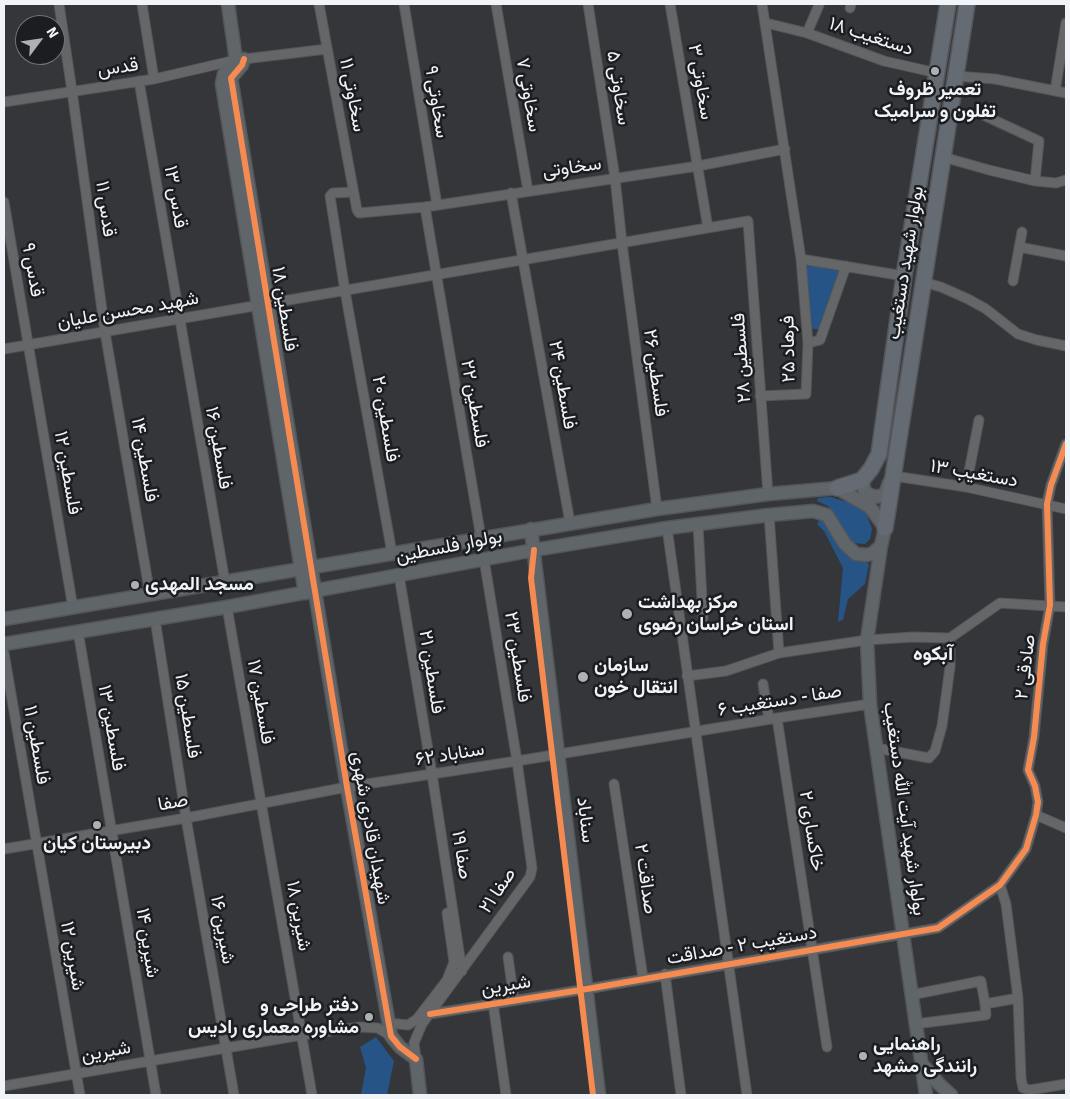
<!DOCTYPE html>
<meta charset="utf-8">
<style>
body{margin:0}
#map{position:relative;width:1070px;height:1099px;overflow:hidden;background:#343639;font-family:Signika,sans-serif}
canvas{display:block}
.frame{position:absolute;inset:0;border:5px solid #f0f3f7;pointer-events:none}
.north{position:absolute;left:15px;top:15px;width:50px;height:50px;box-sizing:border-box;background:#1b1d20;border:1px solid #707376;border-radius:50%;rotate:59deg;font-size:14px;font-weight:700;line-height:20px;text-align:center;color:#f0f3f7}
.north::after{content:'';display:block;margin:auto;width:18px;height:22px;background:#aeb1b4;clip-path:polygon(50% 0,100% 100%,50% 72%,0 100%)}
</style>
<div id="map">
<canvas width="1070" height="1099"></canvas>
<div class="frame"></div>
<div class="north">N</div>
</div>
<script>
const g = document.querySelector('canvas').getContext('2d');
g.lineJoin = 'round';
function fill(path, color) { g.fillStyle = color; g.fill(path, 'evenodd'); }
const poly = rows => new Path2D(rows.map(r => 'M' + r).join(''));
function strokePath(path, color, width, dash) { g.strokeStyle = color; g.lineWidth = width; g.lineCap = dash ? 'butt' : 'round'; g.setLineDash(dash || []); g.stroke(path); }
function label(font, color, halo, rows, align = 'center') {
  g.font = font + ' Signika,Vazirmatn,sans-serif'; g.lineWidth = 5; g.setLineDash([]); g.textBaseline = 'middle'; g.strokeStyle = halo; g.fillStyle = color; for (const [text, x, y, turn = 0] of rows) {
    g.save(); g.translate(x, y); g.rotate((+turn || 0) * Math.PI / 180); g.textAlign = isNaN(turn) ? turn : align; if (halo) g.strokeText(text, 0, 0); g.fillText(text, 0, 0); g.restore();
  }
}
fill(poly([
 [806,264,841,268,819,329,813,329,809,326],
 [831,497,856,505,866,513,872,529,870,539,865,544,853,543,848,539,832,511,828,506,817,501,818,498],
 [820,518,826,521,847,554,856,561,866,562,869,564,865,584,848,599,843,620,838,622,843,568,824,531,817,524],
 [376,1037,394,1061,387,1095,361,1095,366,1068,360,1047]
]), '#265487');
const street = poly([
 [59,4,72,91,105,332,150,595],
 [142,4,154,79],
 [319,4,357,210,359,213,425,207,698,166,785,149],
 [404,4,437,205],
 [496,4,528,191],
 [588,4,615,178,622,243,657,509],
 [670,4,708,228],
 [850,8,851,4],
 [766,23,807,33,884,61,937,73],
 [807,33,819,5],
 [244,59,327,49],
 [956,76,995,79,1066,93],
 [139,81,225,582],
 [1055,91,1066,23],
 [4,102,154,79,236,60],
 [981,114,1039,141,1035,181],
 [943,157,989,170,1035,181,1056,183,1066,180],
 [353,192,333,193,330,196,345,291,392,553],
 [511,193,569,517],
 [4,202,73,608],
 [425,207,481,538],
 [1019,247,1066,256],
 [801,259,904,276],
 [1013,281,1022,232],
 [923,282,941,287,968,299,986,309,1018,334,1037,340,1066,346],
 [808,343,820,340,846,266],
 [4,349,748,221,768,494],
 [760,396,806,394,808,343,801,259,762,4],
 [894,476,966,487,1066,509],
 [966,487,979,420],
 [769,515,779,653],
 [698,524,703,618],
 [667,528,747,1095],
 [399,575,432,774,462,971],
 [227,607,312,1095],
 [155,619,186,818,234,1095],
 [78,631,156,1095],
 [4,653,80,1095],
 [687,676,726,671,779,653,867,640,913,637,950,638,1000,603,1066,607],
 [763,684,769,719],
 [777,718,827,1047],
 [876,748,929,758,935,751,942,726,950,667,950,638],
 [614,784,643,978],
 [1036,815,1066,828],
 [4,849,186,818,347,787,517,761,777,718,870,704],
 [1000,885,1006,904,1018,998,1021,1078,1023,1088,1030,1090,1066,1084],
 [508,957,514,1000],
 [665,974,681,1095],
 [911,995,981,981,985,1004,986,1015,915,1024],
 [493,1003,506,1095],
 [985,1004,1018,998],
 [430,1014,587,989,938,928,1000,885,1026,849,1036,815,1038,802,1035,786,1028,770,1034,737,1043,644,1050,605,1047,504,1051,485,1066,444],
 [389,1023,408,1025,417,1019,447,980,454,962,447,913],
 [416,1059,414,1043,422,1024,530,877,532,868,517,761,484,559],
 [4,1086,302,1035,360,1027,378,1028,391,1036]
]);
const secondary = poly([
 [228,4,236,60],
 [244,59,242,65,231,78,347,787,391,1036,400,1047,416,1059,420,1095],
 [231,66,224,74,222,84,305,593],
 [862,480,865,492,874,497,885,495,889,483],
 [531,529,599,1095],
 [4,619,657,509,768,494,837,488,870,507,885,528,881,546,867,640,870,704,926,1095],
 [4,644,227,607,534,550,667,528,769,515,813,511,827,515,845,544,856,554,867,555,873,553,881,546],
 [921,1063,939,1084,951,1095]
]);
const primary = poly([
 [837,488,862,480,871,469,879,454,904,276,948,4],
 [885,528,967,4]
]);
strokePath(street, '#535558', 11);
strokePath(secondary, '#535558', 15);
strokePath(primary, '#535558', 18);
strokePath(street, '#646668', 9);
strokePath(secondary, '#606569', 12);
strokePath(primary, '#646b72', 15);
strokePath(poly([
 [244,59,242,65,231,78,347,787,391,1036,400,1047,416,1059],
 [534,550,531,578,593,1095],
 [430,1014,587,989,938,928,1000,885,1026,849,1036,815,1038,802,1035,786,1028,770,1034,737,1043,644,1050,605,1047,504,1051,485,1066,444]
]), '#f68b52', 6);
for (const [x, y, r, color] of [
 [935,71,5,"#aeb1b4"],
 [135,585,5,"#aeb1b4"],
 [627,614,6,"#aeb1b4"],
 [583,677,6,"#aeb1b4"],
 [97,825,5,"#aeb1b4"],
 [369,1017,5,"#aeb1b4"],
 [863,1056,5,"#aeb1b4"]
]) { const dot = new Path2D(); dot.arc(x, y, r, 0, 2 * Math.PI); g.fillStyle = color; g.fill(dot); strokePath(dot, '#1b1d20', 2); }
label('19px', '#f0f3f7', '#1b1d20', [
 ["دستغیب ۱۸",871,37,18],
 ["قدس",118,68,-8],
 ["سخاوتی ۳",700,82,80],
 ["سخاوتی ۵",618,88,81],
 ["سخاوتی ۱۱",352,95,79],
 ["سخاوتی ۷",528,95,80],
 ["سخاوتی ۹",436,102,81],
 ["سخاوتی",572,168,-8],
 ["قدس ۱۳",175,197,80],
 ["قدس ۱۱",105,209,82],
 ["بولوار شهید دستغیب",906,263,-81],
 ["قدس ۹",32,270,80],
 ["فلسطین ۱۸",284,309,81],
 ["شهید محسن علیان",128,311,-10],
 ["فرهاد ۲۵",789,349,-91],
 ["فلسطین ۲۸",742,358,-94],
 ["فلسطین ۲۶",655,373,82],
 ["فلسطین ۲۴",562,385,80],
 ["فلسطین ۲۲",474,404,80],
 ["فلسطین ۲۰",385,419,80],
 ["فلسطین ۱۶",218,448,80],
 ["فلسطین ۱۴",144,460,80],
 ["فلسطین ۱۲",67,473,80],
 ["دستغیب ۱۳",974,474,10],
 ["بولوار فلسطین",449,547,-11],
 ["فلسطین ۲۳",517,657,81],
 ["صادقی ۲",1026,667,-83],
 ["فلسطین ۲۱",431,672,81],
 ["صفا - دستغیب ۶",780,701,-9],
 ["فلسطین ۱۷",260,702,80],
 ["فلسطین ۱۵",187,716,81],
 ["فلسطین ۱۳",111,728,80],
 ["فلسطین ۱۱",36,745,80],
 ["سناباد ۶۲",450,755,-9],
 ["صفا",173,803,-10],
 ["بولوار شهید آیت الله دستغیب",904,809,82],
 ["سناباد",585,820,83],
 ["شهیدان قادری شهری",370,828,80],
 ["خاکساری ۲",811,831,81],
 ["صفا ۱۹",461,855,81],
 ["صداقت ۲",645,879,82],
 ["صفا ۲۱",498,891,-56],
 ["شیرین ۱۸",298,916,80],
 ["شیرین ۱۶",222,930,80],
 ["شیرین ۱۴",147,943,81],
 ["دستغیب ۲ - صداقت",742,946,-10],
 ["شیرین ۱۲",72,956,80],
 ["شیرین",506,986,-9],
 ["شیرین",106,1052,-10]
]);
label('bold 19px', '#f0f3f7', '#1b1d20', [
 ["تعمیر ظروف",935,90,"center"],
 ["تفلون و سرامیک",935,112,"center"],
 ["مسجد المهدی",145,585],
 ["مرکز بهداشت",638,603],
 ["استان خراسان رضوی",638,625],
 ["سازمان",594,666],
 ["انتقال خون",594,688],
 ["دبیرستان کیان",97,844,"center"],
 ["دفتر طراحی و",359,1006,"right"],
 ["مشاوره معماری رادیس",359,1028,"right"],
 ["راهنمایی",873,1045],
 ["رانندگی مشهد",873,1067]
], 'left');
label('bold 20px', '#f0f3f7', '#1b1d20', [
 ["آبکوه",933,655]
]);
</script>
